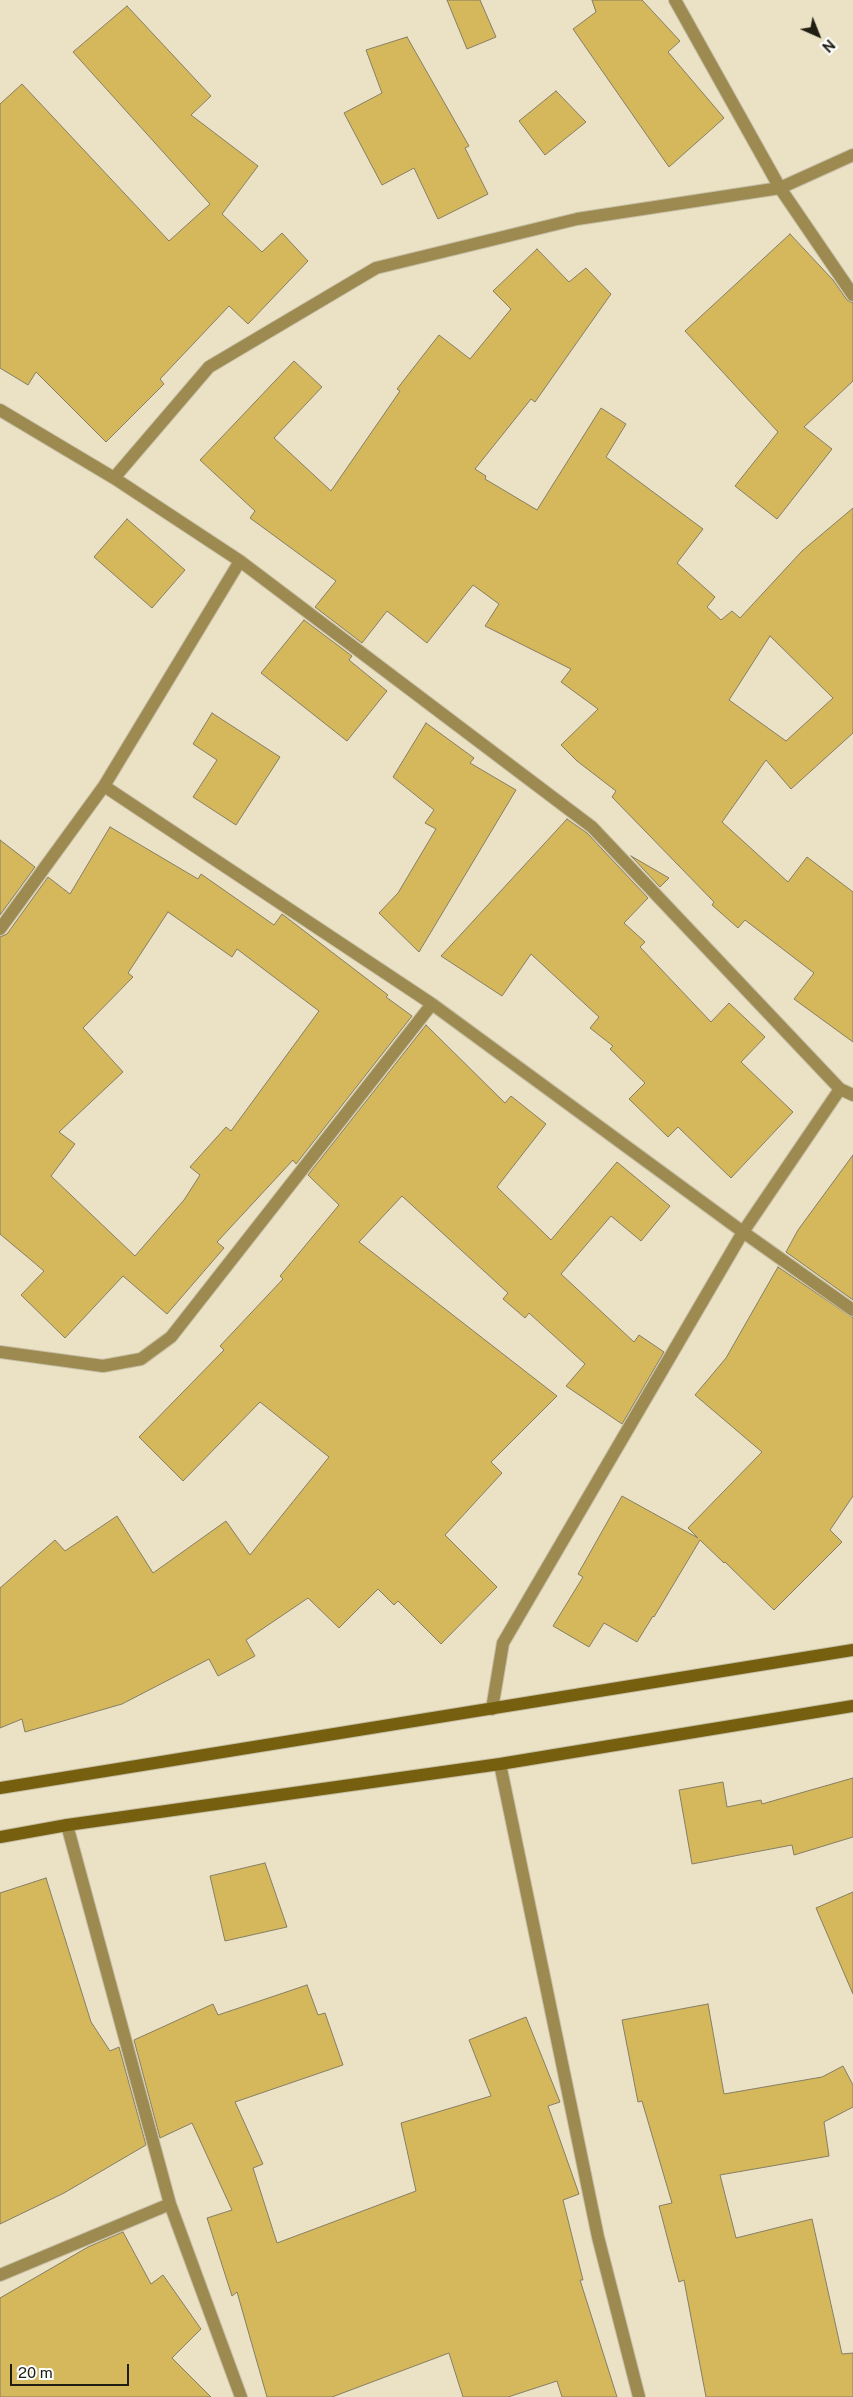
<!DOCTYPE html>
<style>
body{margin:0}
#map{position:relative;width:853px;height:2397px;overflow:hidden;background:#ebe2c5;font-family:"Public Sans",sans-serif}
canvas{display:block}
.north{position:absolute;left:793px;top:10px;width:50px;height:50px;-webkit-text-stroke:4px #fff;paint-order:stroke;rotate:136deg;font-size:14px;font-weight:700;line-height:20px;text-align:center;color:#201d12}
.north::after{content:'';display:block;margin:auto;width:18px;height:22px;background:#201d12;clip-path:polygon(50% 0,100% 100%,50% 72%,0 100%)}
.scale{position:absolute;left:10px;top:2364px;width:119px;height:22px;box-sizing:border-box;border:2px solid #201d12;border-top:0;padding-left:6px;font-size:15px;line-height:18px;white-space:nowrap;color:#201d12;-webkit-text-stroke:4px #fff;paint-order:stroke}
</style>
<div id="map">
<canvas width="853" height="2397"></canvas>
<div class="north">N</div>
<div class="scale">20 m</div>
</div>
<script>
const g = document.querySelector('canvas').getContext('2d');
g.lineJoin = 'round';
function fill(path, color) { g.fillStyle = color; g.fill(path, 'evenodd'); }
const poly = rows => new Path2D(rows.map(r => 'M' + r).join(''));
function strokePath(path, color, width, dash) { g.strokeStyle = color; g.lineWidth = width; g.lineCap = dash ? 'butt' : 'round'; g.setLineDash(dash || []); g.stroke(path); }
const building = poly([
 [447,0,480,0,496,37,467,49,447,0],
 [592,0,642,0,680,41,668,52,724,118,669,167,573,29,596,12,592,0],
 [127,6,211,96,191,115,258,166,222,214,262,252,282,233,308,261,248,324,229,306,160,379,164,384,106,442,36,372,28,385,0,368,0,104,22,84,169,241,210,204,73,52,127,6],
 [407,37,469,146,465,148,488,194,438,219,414,168,382,185,344,113,382,93,366,50,407,37],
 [556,91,586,122,545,155,519,121,556,91],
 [790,234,833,280,847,300,853,303,853,381,804,427,832,449,777,519,735,486,778,432,685,331,790,234],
 [537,249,569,282,586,268,611,294,535,402,531,399,475,469,486,476,485,479,537,510,601,408,626,424,606,457,703,529,677,563,715,597,707,607,721,620,732,611,740,618,802,551,853,508,853,733,791,789,766,760,722,822,788,882,807,857,853,892,853,1042,794,999,814,973,745,920,738,928,712,905,714,902,612,797,616,791,577,761,561,745,598,709,561,682,571,669,485,626,499,604,473,585,427,643,387,611,362,643,315,607,336,581,250,518,255,511,200,460,294,361,322,387,274,438,331,491,400,391,397,389,439,335,470,359,511,309,493,291,537,249],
 [770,636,833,698,786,741,729,700,770,636],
 [127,519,185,570,152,608,94,557,127,519],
 [304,620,352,656,349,660,387,691,347,741,261,673,304,620],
 [212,713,280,757,236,825,193,797,217,760,193,744,212,713],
 [426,723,474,758,470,763,516,790,419,952,379,913,398,893,436,829,425,823,434,810,393,777,426,723],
 [567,819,587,833,648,898,624,923,645,942,640,947,711,1022,729,1003,765,1037,741,1062,793,1112,731,1178,678,1127,668,1137,629,1099,645,1083,610,1049,613,1046,590,1028,599,1017,531,954,502,996,441,956,567,819],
 [110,827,198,879,201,874,274,925,282,914,388,995,386,997,412,1016,296,1164,293,1160,217,1242,224,1248,167,1314,123,1276,65,1338,21,1295,44,1271,0,1234,0,937,7,934,48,877,70,894,110,827],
 [168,912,232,957,237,949,319,1011,231,1131,226,1127,190,1167,200,1175,184,1200,135,1256,51,1176,75,1144,59,1132,123,1072,83,1028,133,977,128,973,168,912],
 [0,840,35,867,0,915,0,840],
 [631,856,669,878,660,887,631,856],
 [426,1025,505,1103,511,1096,546,1124,497,1187,551,1240,617,1162,670,1206,641,1241,611,1216,561,1274,634,1342,639,1335,664,1352,622,1424,566,1386,585,1364,529,1313,525,1318,503,1299,508,1293,402,1196,359,1242,557,1396,491,1462,502,1473,445,1535,497,1587,441,1644,398,1601,394,1605,378,1589,339,1628,308,1598,246,1640,255,1656,218,1676,209,1659,122,1704,25,1732,22,1719,0,1728,0,1588,55,1540,65,1551,117,1516,153,1573,226,1521,250,1555,329,1457,260,1402,183,1481,139,1437,224,1350,220,1346,283,1279,280,1276,339,1205,308,1175,426,1025],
 [853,1155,853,1300,786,1252,798,1230,853,1155],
 [778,1267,853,1318,853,1496,830,1530,842,1542,774,1610,725,1562,724,1563,700,1540,654,1617,653,1616,637,1642,604,1623,589,1647,553,1626,583,1577,578,1574,622,1496,698,1538,688,1528,762,1452,695,1395,726,1358,778,1267],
 [853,1778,853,1837,794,1855,792,1845,692,1864,679,1790,723,1782,727,1807,761,1800,762,1804,853,1778],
 [265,1863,287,1927,225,1941,210,1876,265,1863],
 [46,1878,91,2022,110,2051,119,2047,146,2145,64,2193,0,2224,0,1893,46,1878],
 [853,1892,853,1994,816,1908,853,1892],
 [307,1985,318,2015,325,2013,343,2065,235,2102,263,2164,253,2168,277,2243,416,2191,401,2123,491,2096,469,2040,526,2017,560,2102,548,2106,579,2194,563,2200,583,2280,580,2280,617,2397,562,2397,557,2381,508,2397,463,2397,449,2353,332,2397,267,2397,237,2292,232,2296,207,2218,232,2210,192,2123,160,2138,134,2040,213,2004,218,2015,307,1985],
 [708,2004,724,2094,822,2077,843,2066,853,2085,853,2107,824,2122,829,2156,720,2175,736,2238,812,2219,842,2354,853,2353,853,2397,706,2397,684,2280,679,2282,659,2206,672,2203,642,2101,638,2102,622,2020,708,2004],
 [123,2232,151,2284,163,2275,201,2329,172,2358,211,2397,0,2397,0,2298,88,2247,123,2232]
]);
fill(building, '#d5b75c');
strokePath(building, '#867e64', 1);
const street = poly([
 [675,0,780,188,853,295],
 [0,410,114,478,240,561,104,786],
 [114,478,209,367,376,268,577,219,780,188,853,155],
 [240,561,592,827,840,1089,743,1232,503,1643,492,1709],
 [0,929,104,786,432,1004,743,1232,853,1310],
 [840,1089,853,1095],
 [0,1352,103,1366,141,1359,171,1337,432,1004],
 [500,1764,598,2237,639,2397],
 [67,1825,170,2204,241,2397],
 [0,2275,170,2204]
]);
const secondary = poly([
 [0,1788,853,1650],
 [0,1837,67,1825,500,1764,853,1706]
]);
strokePath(street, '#c6bfa5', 14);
strokePath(secondary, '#c6bfa5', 14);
strokePath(street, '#9d8a51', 12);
strokePath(secondary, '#766010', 12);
</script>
